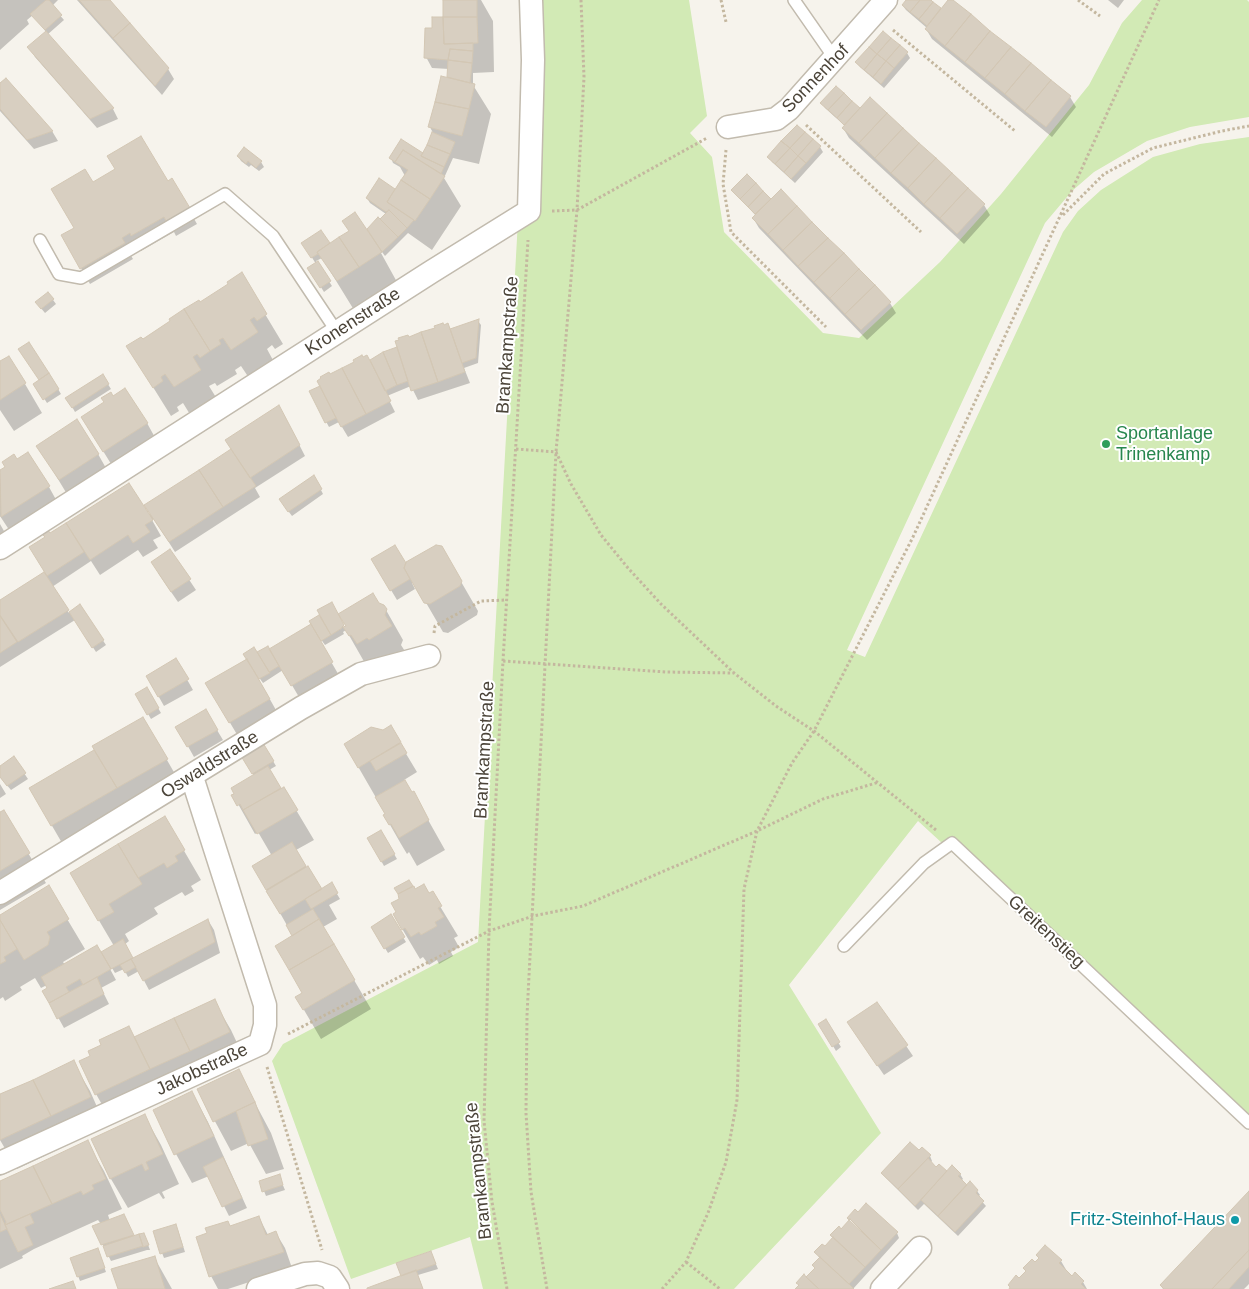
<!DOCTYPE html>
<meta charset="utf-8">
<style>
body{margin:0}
canvas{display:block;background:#f6f3ec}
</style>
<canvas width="1249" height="1289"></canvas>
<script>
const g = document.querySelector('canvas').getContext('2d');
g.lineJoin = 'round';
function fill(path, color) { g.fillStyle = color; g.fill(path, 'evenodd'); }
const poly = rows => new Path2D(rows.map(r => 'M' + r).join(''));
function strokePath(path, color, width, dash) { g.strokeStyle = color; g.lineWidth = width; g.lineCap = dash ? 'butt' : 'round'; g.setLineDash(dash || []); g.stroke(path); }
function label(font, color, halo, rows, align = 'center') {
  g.font = font + ' Helvetica,sans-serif'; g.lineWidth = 4; g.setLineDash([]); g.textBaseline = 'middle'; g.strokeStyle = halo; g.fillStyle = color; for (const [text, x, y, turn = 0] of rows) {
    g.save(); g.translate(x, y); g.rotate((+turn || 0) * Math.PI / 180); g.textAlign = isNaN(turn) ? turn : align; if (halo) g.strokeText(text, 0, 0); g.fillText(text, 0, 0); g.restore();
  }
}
fill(poly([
 [524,0,689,0,707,116,690,133,712,157,724,232,823,333,859,338,940,262,1001,194,1089,85,1122,23,1142,0,1247,0,1249,2,1249,117,1190,127,1147,141,1094,172,1072,191,1045,223,847,650,865,657,1063,232,1078,211,1101,190,1153,157,1200,144,1249,137,1249,1125,918,821,789,985,881,1133,734,1289,483,1289,470,1237,351,1279,272,1061,283,1044,478,942,519,202]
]), '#d2eab5');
fill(poly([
 [0,0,58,0,52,6,64,20,47,35,113,109,118,119,97,128,35,57,29,47,46,32,33,15,27,20,29,24,0,50],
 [77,0,108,0,168,69,174,79,162,95],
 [444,0,481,0,493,21,494,72,473,73,473,85,491,114,479,164,453,158,444,178,461,206,432,250,408,233,385,256,382,252,381,253,397,282,354,310,322,258,316,261,332,286,324,292,309,268,316,264,303,243,321,232,330,245,372,235,380,221,386,214,370,203,367,198,394,190,395,192,405,176,400,167,393,163,391,158,423,155,433,133,430,127,448,79,449,69,432,68,426,57,433,29,445,18],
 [908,0,929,0,941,10,951,0,1070,97,1076,107,1052,137,932,39,926,29,927,28,906,10,903,6],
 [1108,0,1124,0,1118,8],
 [907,53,910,58,884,88,860,67,857,63],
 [6,80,52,131,58,141,34,149,0,111,0,85],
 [822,103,859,109,984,205,990,215,964,244,849,138,843,128,845,126,825,108],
 [797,126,820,147,823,152,795,183,772,162,769,157],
 [238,156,261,162,264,167,259,171,251,165,249,167,241,161],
 [116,169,167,182,172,180,197,224,176,236,174,232,141,251,139,248,130,254,133,259,90,284,63,236,76,228,92,184],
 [733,190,770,200,890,303,896,313,867,340,759,228,753,218,756,216],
 [241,274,283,344,275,349,272,345,267,349,274,362,249,378,241,366,235,370,237,374,217,386,215,383,209,386,217,399,191,416,183,403,177,407,179,411,171,416,128,347,142,340,200,303,230,284],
 [48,293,56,304,45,313,40,307],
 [478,321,481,325,478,363,464,368,470,383,418,400,411,386,387,396,395,412,348,437,339,422,329,427,310,392,321,387,329,376,370,362,384,353,398,348,408,338,448,325,451,330],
 [0,362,25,384,42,413,14,431,0,410],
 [102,375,111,389,75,412,67,398],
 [35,384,58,389,61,394,47,403],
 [113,397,147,423,163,452,121,480,82,417],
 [285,417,305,456,255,488,260,497,175,552,154,519,152,520,161,536,153,540,158,548,143,557,138,550,100,575,91,561,52,587,69,613,80,606,106,645,96,652,75,620,0,667,0,602,46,572,49,535,128,485,149,516],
 [38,446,98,454,115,484,76,509],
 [17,460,49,487,65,516,19,545,0,516,0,471],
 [314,476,323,494,292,516,283,504],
 [0,524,4,531,0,534],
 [441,547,478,611,477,615,448,633,443,632,414,582,412,583,415,589,397,600,373,560,406,566],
 [170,551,196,590,178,602,158,573],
 [331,604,344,628,378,604,386,610,403,640,401,645,408,656,366,665,346,630,343,632,344,634,325,645,320,638,318,639,348,691,309,714,283,670,263,683,253,669,286,728,262,743,276,766,269,770,280,789,283,788,314,840,296,850,321,890,331,884,340,899,329,905,337,919,323,927,371,1009,321,1039,297,998,304,994,293,936,254,867,272,856,258,832,255,834,233,795,254,776,243,756,248,753,207,684,256,653,269,650,312,624,310,622,321,616],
 [176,660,193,690,164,706,147,676],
 [147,689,161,713,151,719,137,695],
 [205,710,223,740,194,757,177,727],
 [143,718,183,788,69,855,30,788,96,751],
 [390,727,417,772,404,780,412,794,413,793,445,850,417,866,409,852,407,854,401,844,385,816,386,815,345,744,383,732],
 [14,758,28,779,11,790,0,777,0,767],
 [0,784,6,794,0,798],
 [3,811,46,883,0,910,0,813],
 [165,818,201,880,191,886,194,891,185,896,182,892,154,908,158,914,125,934,129,941,124,945,133,960,208,920,214,930,220,953,149,990,139,971,128,977,124,969,115,973,112,968,110,969,116,980,101,988,109,1004,64,1028,44,992,49,989,47,985,41,988,35,978,20,987,22,990,5,1001,3,997,0,999,0,916,48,887,85,949,63,962,65,965,101,954,114,946,71,873],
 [381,832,397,859,384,866,369,839],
 [408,882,415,891,429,894,432,893,458,936,454,938,459,947,451,952,453,956,439,964,437,960,429,965,423,957,420,959,394,915,398,913,401,899,396,889],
 [390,916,406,942,388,953,372,927],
 [214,1001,231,1030,246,1062,113,1124,96,1094,135,1038],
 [877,1003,913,1056,884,1075,855,1033],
 [825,1021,841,1047,836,1051,820,1024],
 [73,1062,90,1091,106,1127,17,1169,0,1140,0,1096],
 [238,1071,271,1133,284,1169,266,1174,249,1143,231,1151,198,1090],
 [192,1093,208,1122,247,1208,229,1216,209,1176,192,1183,176,1154],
 [144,1115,161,1145,179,1184,162,1192,165,1198,163,1199,159,1193,128,1208,111,1179,92,1139],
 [87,1142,104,1171,122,1209,108,1215,110,1221,126,1220,134,1237,146,1239,150,1250,147,1250,111,1261,105,1249,102,1244,101,1224,98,1220,34,1249,22,1256,23,1258,0,1269,0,1182],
 [0,1150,10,1172,0,1176],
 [919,1152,930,1156,932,1161,930,1163,936,1168,947,1173,960,1174,963,1179,961,1181,967,1186,977,1191,980,1195,978,1197,986,1206,958,1236,924,1204,918,1210,885,1177,882,1173],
 [279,1176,285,1190,266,1196,264,1191],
 [1249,1193,1249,1284,1244,1289,1163,1289,1161,1286],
 [259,1217,268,1235,276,1233,285,1248,292,1268,228,1289,218,1289,211,1276,230,1227],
 [178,1230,185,1252,164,1258,154,1232],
 [841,1230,897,1233,899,1238,853,1289,797,1289,799,1286,798,1283,807,1278,816,1269,820,1259,816,1252,825,1248],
 [98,1250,106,1272,80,1281,78,1276],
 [431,1252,438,1269,418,1275,423,1289,369,1289,402,1276],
 [1037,1255,1061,1261,1068,1273,1072,1277,1083,1282,1087,1289,1011,1289,1039,1259],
 [154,1257,172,1289,119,1289]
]), '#0003');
const building = poly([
 [46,0,49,0,62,15,45,30,30,14,46,0],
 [79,0,110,0,130,23,113,38,79,0],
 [443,0,477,0,477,17,443,17,443,0],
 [906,0,920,0,910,12,902,5,906,0],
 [920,0,931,0,933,2,919,19,910,12,920,0],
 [948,0,953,0,971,14,945,46,925,29,948,0],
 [933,2,941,8,927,26,919,19,933,2],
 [971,14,990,31,965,62,945,46,971,14],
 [432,17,443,17,444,44,473,43,473,51,450,49,448,60,424,58,425,28,432,28,432,17],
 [443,17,477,17,478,43,444,44,443,17],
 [130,23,169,68,155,86,113,38,130,23],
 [46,31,114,108,90,119,27,47,46,31],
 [883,31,891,38,877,54,869,47,883,31],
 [990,31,1011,47,985,78,965,62,990,31],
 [891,38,900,45,886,61,877,54,891,38],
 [900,45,908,52,894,68,886,61,900,45],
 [869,47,877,54,864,70,855,62,869,47],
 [1011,47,1031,63,1005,94,985,78,1011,47],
 [450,49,473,51,472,63,448,60,450,49],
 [877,54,886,61,873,77,864,70,877,54],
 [448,60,472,63,470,83,447,77,448,60],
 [886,61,894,68,881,84,873,77,886,61],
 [1031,63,1051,80,1025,111,1005,94,1031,63],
 [441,76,475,84,469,109,435,102,441,76],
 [6,78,53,131,27,140,0,109,0,83,6,78],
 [1051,80,1071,96,1046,127,1025,111,1051,80],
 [836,86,844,93,828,110,820,103,836,86],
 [844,93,852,101,837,118,828,110,844,93],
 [870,97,887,113,859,143,842,128,870,97],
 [852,101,860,108,844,125,837,118,852,101],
 [435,102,469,109,462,136,428,127,435,102],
 [887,113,903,128,875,158,859,143,887,113],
 [797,125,805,132,790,148,781,141,797,125],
 [903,128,919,143,891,173,875,158,903,128],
 [432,132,455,142,450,154,427,145,432,132],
 [805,132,813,139,798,156,790,148,805,132],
 [141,136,168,181,172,178,190,208,166,221,164,217,131,236,130,233,122,238,125,243,80,269,61,235,74,228,51,189,85,169,93,182,115,169,107,156,141,136],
 [401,139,423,153,421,156,444,167,441,174,403,150,395,162,389,158,401,139],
 [813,139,821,146,806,163,798,156,813,139],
 [781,141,790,148,775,164,767,157,781,141],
 [919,143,936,158,908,188,891,173,919,143],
 [427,145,450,154,444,167,421,156,427,145],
 [244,147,262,161,256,168,248,161,246,164,237,156,244,147],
 [790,148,798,156,784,172,775,164,790,148],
 [403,150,445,176,430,199,401,180,408,170,395,162,403,150],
 [798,156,806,163,791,179,784,172,798,156],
 [936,158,952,173,924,204,908,188,936,158],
 [952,173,968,188,940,218,924,204,952,173],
 [747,174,756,183,740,199,731,190,747,174],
 [379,178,395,189,387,202,414,220,407,228,389,210,386,212,366,198,379,178],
 [401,180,430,199,415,221,387,202,401,180],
 [756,183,763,191,748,207,740,199,756,183],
 [968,188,985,204,957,234,940,218,968,188],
 [781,189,797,206,768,234,752,218,781,189],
 [763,191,771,199,755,214,748,207,763,191],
 [797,206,812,222,783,250,768,234,797,206],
 [389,210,407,228,398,237,380,219,389,210],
 [355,212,382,252,359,267,339,237,349,231,342,221,355,212],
 [378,217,398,237,382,252,367,229,378,217],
 [812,222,828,238,798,266,783,250,812,222],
 [321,230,330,243,317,252,318,254,311,258,301,243,321,230],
 [339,237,359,267,337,281,317,252,339,237],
 [828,238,844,253,814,282,798,266,828,238],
 [844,253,859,269,830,298,814,282,844,253],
 [318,261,331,281,320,288,307,268,318,261],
 [859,269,875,285,845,314,830,298,859,269],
 [242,272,267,314,257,321,254,317,250,320,258,332,231,350,223,338,219,340,221,344,210,351,184,309,199,300,200,302,228,284,227,282,242,272],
 [875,285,891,302,861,330,845,314,875,285],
 [48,292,54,299,41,309,35,302,48,292],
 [184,309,210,351,200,358,197,354,193,357,201,370,174,387,165,374,161,377,163,381,153,388,126,346,141,337,143,339,170,321,169,319,184,309],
 [479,319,476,358,462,363,450,329,479,319],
 [443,323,444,325,448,323,465,372,438,382,421,332,435,328,434,326,443,323],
 [421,332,438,382,411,391,395,341,399,340,398,338,408,335,409,337,421,332],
 [29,342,49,373,39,380,18,349,29,342],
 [397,347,408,381,397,385,383,352,397,347],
 [383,352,397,385,385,391,370,360,383,352],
 [362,355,363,357,367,355,391,401,366,414,342,368,354,362,353,360,362,355],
 [9,356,26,383,0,400,0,361,9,356],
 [342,368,366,414,341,427,317,381,321,378,320,377,329,372,330,374,342,368],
 [49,373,59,389,43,400,33,384,49,373],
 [103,374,109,384,72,408,65,398,103,374],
 [320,386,336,418,325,423,309,391,320,386],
 [125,388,148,423,103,452,81,417,104,402,101,398,111,392,113,396,125,388],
 [279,405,300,445,250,478,225,440,279,405],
 [77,419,99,454,59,480,36,446,77,419],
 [231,449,256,486,223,507,199,470,231,449],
 [28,452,50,486,1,517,0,470,5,467,2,462,14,454,17,459,28,452],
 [199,470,223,507,169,542,144,505,199,470],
 [314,475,322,489,288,512,279,499,314,475],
 [129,483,153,520,145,525,150,532,133,543,128,535,90,560,66,523,129,483],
 [66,523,84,552,47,576,29,547,45,537,42,534,48,530,50,533,66,523],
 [395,545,406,563,404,568,410,579,390,591,371,559,395,545],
 [436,545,442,546,462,581,460,586,430,604,424,603,404,568,406,562,436,545],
 [170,549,191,579,171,592,151,562,170,549],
 [44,572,69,610,18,642,0,615,0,600,44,572],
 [373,593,379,603,384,605,387,609,385,615,392,626,369,640,367,638,357,644,351,635,349,636,343,627,346,626,338,614,373,593],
 [332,602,344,625,342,627,342,628,331,635,317,610,332,602],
 [80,604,104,640,92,648,69,612,80,604],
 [319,615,331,635,321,641,309,621,319,615],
 [0,616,17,642,0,653,0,616],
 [311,624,333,662,291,686,269,649,311,624],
 [268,646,279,666,269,672,257,652,268,646],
 [254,647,270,673,259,679,243,654,254,647],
 [176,658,189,679,158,697,146,676,176,658],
 [247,659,270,699,229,723,205,683,247,659],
 [147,687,159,708,147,715,135,694,147,687],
 [206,709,218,730,187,747,175,727,206,709],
 [143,717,168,759,117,788,92,746,143,717],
 [391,725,401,742,358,768,344,744,371,727,383,730,391,725],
 [263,743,274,761,252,774,241,756,263,743],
 [401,743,407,753,376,771,370,761,401,743],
 [94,750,117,788,51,826,29,788,94,750],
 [14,756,26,773,7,786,0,777,0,766,14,756],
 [268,766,281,788,243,810,240,804,237,806,231,795,234,794,231,788,268,766],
 [405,780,412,792,414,791,429,820,399,838,391,824,389,825,383,815,385,814,375,797,405,780],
 [284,787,298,810,257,834,243,810,284,787],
 [4,810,30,853,0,871,0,812,4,810],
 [165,816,185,850,175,856,178,861,167,868,164,863,138,878,118,844,165,816],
 [381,830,395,854,381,862,367,838,381,830],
 [292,842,306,866,266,890,252,866,292,842],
 [118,844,142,884,109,904,114,912,98,921,70,873,118,844],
 [308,866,322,889,280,914,266,891,308,866],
 [409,880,413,886,398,894,394,888,409,880],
 [332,882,338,893,311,909,305,899,332,882],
 [424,884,429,893,433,891,442,906,438,908,444,917,435,922,437,926,421,935,419,932,411,937,405,928,402,930,393,914,396,912,391,903,399,899,398,894,414,886,415,889,424,884],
 [49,885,69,919,47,932,50,937,48,945,24,960,0,920,0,915,49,885],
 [313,909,319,919,292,936,286,925,313,909],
 [391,914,405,937,384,949,371,927,391,914],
 [208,919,215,942,143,981,131,959,208,919],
 [319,919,334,944,289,970,275,946,319,919],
 [0,920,17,949,4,957,6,961,0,964,0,920],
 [123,939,133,958,111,969,101,952,123,939],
 [334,944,355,980,303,1010,295,997,302,993,289,970,334,944],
 [97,945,111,969,83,985,80,979,66,987,69,992,49,1003,42,991,47,988,41,977,97,945],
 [131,959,136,967,125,973,120,965,131,959],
 [97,977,104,994,57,1019,49,1003,97,977],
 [215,999,230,1032,190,1051,174,1018,215,999],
 [877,1002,908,1045,877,1066,847,1022,877,1002],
 [174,1018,190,1051,150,1069,134,1037,174,1018],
 [826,1019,840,1042,832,1047,818,1024,826,1019],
 [129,1026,150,1069,95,1095,79,1061,90,1056,88,1051,101,1045,99,1040,129,1026],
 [74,1060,91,1097,51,1116,33,1080,74,1060],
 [239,1069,255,1102,213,1122,197,1089,239,1069],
 [33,1080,51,1116,0,1140,0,1094,33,1080],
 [192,1091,214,1136,174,1155,153,1110,192,1091],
 [255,1102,268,1139,248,1146,236,1111,255,1102],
 [145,1114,163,1154,146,1162,149,1169,145,1171,142,1164,110,1179,91,1139,145,1114],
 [88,1140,106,1179,92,1185,94,1189,83,1195,81,1191,52,1204,33,1166,88,1140],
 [910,1142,919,1150,922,1147,931,1155,898,1189,881,1173,910,1142],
 [223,1157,242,1198,222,1207,203,1167,223,1157],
 [928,1158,936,1167,939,1164,947,1171,915,1206,898,1189,928,1158],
 [952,1165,961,1174,958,1176,967,1185,938,1216,921,1200,952,1165],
 [33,1166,52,1204,5,1225,6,1222,0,1210,0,1181,33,1166],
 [280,1174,283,1185,262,1192,259,1181,280,1174],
 [970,1181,978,1190,976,1193,984,1201,955,1232,938,1216,970,1181],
 [1249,1191,1249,1250,1212,1289,1164,1289,1160,1285,1249,1191],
 [866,1203,898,1232,881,1250,847,1218,855,1209,858,1212,866,1203],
 [0,1214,7,1229,0,1232,0,1214],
 [30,1214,34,1223,25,1227,33,1245,18,1252,5,1225,30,1214],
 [124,1214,134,1235,101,1245,92,1226,124,1214],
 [259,1216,266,1235,276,1231,284,1252,209,1277,196,1237,207,1233,205,1228,228,1221,230,1226,259,1216],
 [850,1219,881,1250,865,1267,830,1235,839,1226,841,1229,850,1219],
 [176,1224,183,1247,160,1254,153,1231,176,1224],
 [144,1233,149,1245,143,1247,139,1234,144,1233],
 [139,1234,143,1246,107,1257,103,1246,139,1234],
 [833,1237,865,1267,849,1284,814,1252,822,1244,825,1246,833,1237],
 [1045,1245,1062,1260,1059,1263,1072,1276,1075,1272,1084,1281,1081,1284,1086,1289,1009,1289,1010,1287,1008,1285,1016,1275,1019,1278,1026,1271,1023,1268,1032,1259,1035,1262,1039,1258,1036,1255,1045,1245],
 [98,1248,105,1268,77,1277,70,1258,98,1248],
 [1249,1250,1249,1267,1229,1289,1212,1289,1249,1250],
 [431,1251,436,1264,401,1276,396,1263,431,1251],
 [155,1256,165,1289,118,1289,111,1269,155,1256],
 [820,1257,849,1284,854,1289,819,1289,806,1277,815,1268,812,1265,820,1257],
 [416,1270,423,1289,367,1289,367,1288,416,1270],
 [804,1274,806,1277,819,1289,795,1289,799,1285,796,1283,804,1274],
 [73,1281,76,1289,49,1289,73,1281]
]);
fill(building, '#d8cfc1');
strokePath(building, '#d3c7b4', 1);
const service = poly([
 [794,0,835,59],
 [40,240,59,274,81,278,225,194,273,236,337,332],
 [844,946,924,863,952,843,1249,1123]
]);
const minor = poly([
 [728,127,776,119,789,109,886,0],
 [0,548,431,272,529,211,533,60,531,0],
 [0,893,301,708,361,674,429,656],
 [0,1163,260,1044,265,1025,265,1005,192,777],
 [258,1289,305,1274,318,1273,330,1277,338,1289],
 [882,1289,920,1248]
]);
strokePath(service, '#c2bbae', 14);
strokePath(minor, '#c2bbae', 25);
strokePath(poly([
 [721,0,726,22],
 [1078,0,1100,16],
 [893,30,1015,131],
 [806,125,921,232],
 [726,150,723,184,731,232,826,327],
 [552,211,577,210,707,138],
 [1063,215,1104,174,1153,148,1222,131,1249,126],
 [516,449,556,452,571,484,601,535,628,568,661,604,734,673,776,706,814,731,936,830],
 [434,633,435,626,481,601,506,600],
 [503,661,666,672,734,673],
 [288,1034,489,931,533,916,583,906,757,831,823,799,879,782],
 [267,1067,322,1250],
 [686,1262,720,1289],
 [507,1289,492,1202,484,1121,489,931,503,661,528,240],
 [547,1289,531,1192,526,1113,527,1015,556,452,577,210,584,77,581,0],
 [662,1289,686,1262,708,1213,726,1162,737,1100,744,889,757,831,792,763,814,731,913,537,1159,0]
]), '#c4b79f', 3, [2.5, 2.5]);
strokePath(service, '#fff', 11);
strokePath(minor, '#fff', 22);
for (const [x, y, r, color] of [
 [1106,444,5,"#2e9e5b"],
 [1235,1220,5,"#0f9aa8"]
]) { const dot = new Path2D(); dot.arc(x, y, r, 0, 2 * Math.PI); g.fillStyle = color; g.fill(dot); strokePath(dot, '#fff', 2); }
label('18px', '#4b4439', '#fff', [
 ["Sonnenhof",816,79,-46],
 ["Kronenstraße",353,322,-33],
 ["Bramkampstraße",508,345,-86],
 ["Bramkampstraße",485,750,-87],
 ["Oswaldstraße",210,765,-32],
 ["Greitenstieg",1046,932,43],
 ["Jakobstraße",202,1070,-25],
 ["Bramkampstraße",479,1171,-96]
]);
label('18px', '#27864d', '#fff', [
 ["Sportanlage",1116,434],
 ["Trinenkamp",1116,455]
], 'left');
label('18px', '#0d838f', '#fff', [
 ["Fritz-Steinhof-Haus",1225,1220]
], 'right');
</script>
